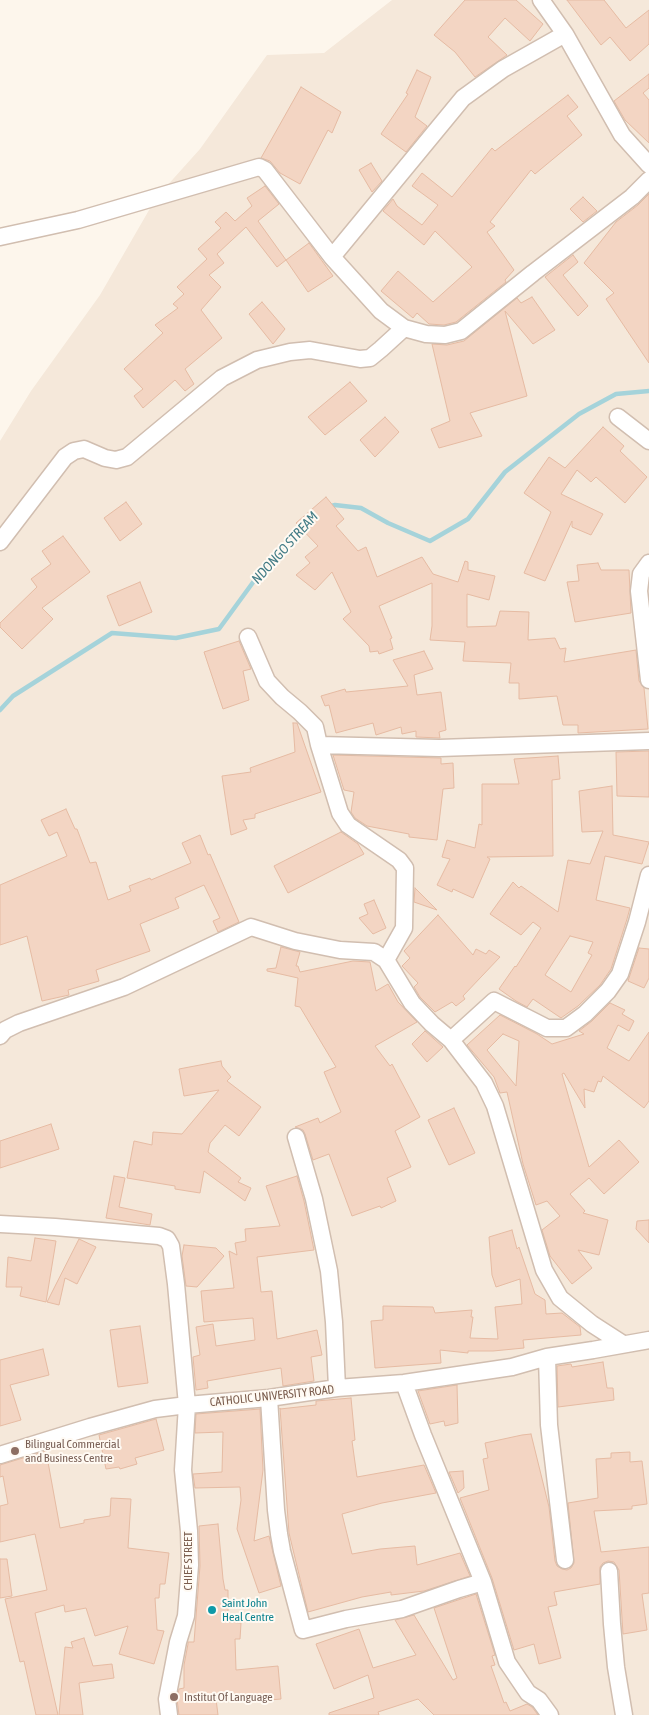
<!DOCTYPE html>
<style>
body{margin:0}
canvas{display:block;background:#fdf6ec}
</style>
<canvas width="649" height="1715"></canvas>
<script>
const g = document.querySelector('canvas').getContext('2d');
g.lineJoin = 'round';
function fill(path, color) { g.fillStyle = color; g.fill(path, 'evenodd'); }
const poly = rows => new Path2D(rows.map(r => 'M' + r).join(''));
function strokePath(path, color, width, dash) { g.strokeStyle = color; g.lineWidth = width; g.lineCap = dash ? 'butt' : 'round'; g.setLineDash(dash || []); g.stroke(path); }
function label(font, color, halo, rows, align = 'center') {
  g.font = font + ' "Asap Condensed",sans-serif'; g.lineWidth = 4; g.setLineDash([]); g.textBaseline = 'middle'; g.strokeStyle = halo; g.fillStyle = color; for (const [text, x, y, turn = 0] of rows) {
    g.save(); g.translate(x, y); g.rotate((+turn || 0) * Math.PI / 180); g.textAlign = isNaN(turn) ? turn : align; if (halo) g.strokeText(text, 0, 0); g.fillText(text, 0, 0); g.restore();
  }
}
fill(poly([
 [392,0,649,0,649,1715,0,1715,0,441,31,391,100,295,156,198,200,149,267,55,324,53]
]), '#f5e8da');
strokePath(poly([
 [328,507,335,505,361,508,388,523,430,541,468,519,505,472,579,414,616,394,649,391],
 [0,710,13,696,112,633,176,638,219,629,262,570,304,524]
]), '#a5d3da', 4.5);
const building = poly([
 [465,0,516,0,543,24,530,41,505,18,488,37,507,55,475,77,455,52,434,35,465,0],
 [567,0,604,0,626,28,649,10,649,44,630,61,610,37,601,45,567,0],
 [417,70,431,77,415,117,427,126,406,152,381,134,408,94,406,93,417,70],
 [649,74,649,88,643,93,649,100,649,143,625,120,614,101,649,74],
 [301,87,341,112,332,133,328,130,300,184,280,173,270,161,261,158,301,87],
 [568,95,578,107,567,116,582,135,535,174,531,170,490,222,495,226,487,232,514,270,505,280,506,282,456,322,444,325,429,324,417,313,413,318,381,291,398,271,433,302,472,267,435,231,424,245,383,211,393,199,397,206,422,225,438,205,412,186,422,173,452,197,492,148,495,151,568,95],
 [371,163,382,181,372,192,359,170,371,163],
 [265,186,279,204,258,221,286,260,277,267,246,227,217,254,224,263,209,275,221,287,201,310,222,338,185,369,194,384,185,391,175,380,143,408,134,396,143,389,124,369,163,333,155,325,178,308,173,304,184,294,177,287,207,259,198,249,221,228,215,222,226,212,235,221,252,206,247,198,265,186],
 [649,194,649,363,606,299,614,293,584,263,616,222,638,205,649,194],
 [583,197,597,211,583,222,570,209,583,197],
 [309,243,333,276,308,292,286,260,309,243],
 [573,255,578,262,563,275,588,306,578,316,545,277,573,255],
 [532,297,555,330,533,344,505,311,527,396,470,413,482,436,439,448,431,429,450,421,432,344,447,345,464,341,517,298,521,303,532,297],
 [262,302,285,329,273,344,249,314,262,302],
 [350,382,367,401,325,435,308,417,350,382],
 [385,417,399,432,375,457,360,440,385,417],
 [603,427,624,446,620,451,647,477,625,503,596,477,591,482,577,470,561,494,603,514,591,535,572,527,572,521,545,581,524,573,551,512,524,493,549,457,565,468,603,427],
 [326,497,344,519,336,526,358,551,366,547,377,577,422,557,433,574,458,582,465,561,468,562,468,570,495,576,489,600,467,594,467,627,496,626,500,611,529,612,528,640,555,638,560,649,566,648,564,662,636,650,639,681,644,688,648,729,578,733,578,725,563,725,557,696,519,699,519,683,509,683,511,663,463,661,465,642,430,640,432,626,432,583,379,606,392,638,390,639,393,649,379,654,378,651,370,652,369,646,343,619,351,612,332,572,315,590,296,575,310,563,305,557,318,546,296,523,326,497],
 [126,502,142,524,120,541,104,518,126,502],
 [63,536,90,572,42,608,53,619,22,649,0,627,0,623,37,587,31,579,51,564,42,551,63,536],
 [598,563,601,570,629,570,631,613,575,622,567,582,579,581,577,565,598,563],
 [140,582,152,612,119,626,107,596,140,582],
 [239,641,251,669,243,671,249,700,223,709,204,652,239,641],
 [424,651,433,669,414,675,417,695,441,692,446,730,439,732,440,738,416,737,416,731,402,734,401,727,376,735,373,723,336,733,329,705,325,706,321,696,345,689,346,692,408,686,393,660,424,651],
 [293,723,297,723,321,792,255,814,255,818,243,820,247,829,231,835,222,776,251,772,250,768,295,752,293,723],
 [649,751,649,797,617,796,616,752,649,751],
 [333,755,441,758,441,764,453,763,454,788,443,789,437,840,409,837,409,834,367,826,355,818,351,812,354,792,344,790,333,755],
 [558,756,560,779,552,780,553,856,487,857,490,859,473,898,453,889,452,892,437,885,450,859,442,857,447,840,475,848,479,824,482,825,482,784,519,784,514,759,558,756],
 [612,786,613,835,649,842,642,864,605,856,596,900,630,908,627,919,611,969,600,985,578,1006,561,1018,533,999,527,1007,516,1001,499,989,515,966,516,967,541,928,533,922,521,935,490,914,513,882,519,888,521,886,558,912,568,860,590,864,603,831,582,832,579,791,612,786],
 [570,936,593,942,588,953,592,955,571,992,545,975,570,936],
 [66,809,75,829,77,829,90,863,96,862,108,900,131,891,129,886,150,878,151,880,191,863,182,843,200,835,208,855,210,854,239,922,218,932,213,921,220,918,204,885,175,898,179,908,140,924,150,951,96,970,99,981,68,990,69,995,42,1001,27,936,0,945,0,885,67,856,57,832,49,836,41,820,66,809],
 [341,832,358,844,364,854,288,893,274,866,341,832],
 [415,888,437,910,414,902,415,888],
 [374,900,386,928,373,934,359,918,368,914,364,904,374,900],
 [438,915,473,955,476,949,486,954,489,950,500,957,463,996,465,999,456,1006,452,1002,435,1012,420,997,414,987,418,983,402,966,410,958,404,951,438,915],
 [281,947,300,952,296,966,298,966,300,972,353,961,370,962,376,991,388,984,398,1002,417,1022,375,1046,390,1066,392,1064,420,1117,395,1131,411,1167,387,1178,396,1201,381,1208,380,1206,352,1216,329,1154,313,1160,305,1134,303,1130,295,1127,318,1118,320,1123,341,1112,324,1072,336,1067,300,1007,295,1006,298,978,267,971,267,969,276,968,281,947],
 [639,948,649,949,649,978,644,988,628,981,639,948],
 [610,1003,625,1010,622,1014,634,1021,629,1031,618,1025,607,1048,629,1061,649,1032,649,1101,644,1108,603,1076,601,1082,598,1081,594,1092,584,1089,585,1108,564,1073,562,1074,589,1167,619,1140,639,1162,604,1194,589,1178,570,1194,585,1211,583,1213,608,1220,599,1255,578,1250,592,1268,572,1284,550,1256,542,1230,560,1216,547,1201,536,1205,523,1164,507,1092,500,1093,494,1077,467,1045,500,1015,537,1034,552,1044,584,1034,579,1031,592,1021,610,1003],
 [503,1034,519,1041,516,1086,487,1050,503,1034],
 [425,1031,443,1047,427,1062,412,1044,425,1031],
 [221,1061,222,1066,231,1077,227,1081,261,1107,239,1136,225,1125,210,1143,208,1152,241,1178,238,1182,251,1188,245,1201,204,1171,200,1193,175,1189,175,1186,127,1178,134,1141,152,1145,153,1132,182,1134,219,1090,184,1096,179,1069,221,1061],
 [454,1108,475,1153,449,1165,428,1120,454,1108],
 [51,1124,59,1149,0,1168,0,1141,51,1124],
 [114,1176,125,1178,119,1207,152,1214,150,1225,106,1218,114,1176],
 [297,1176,304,1201,314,1250,257,1257,261,1292,272,1291,277,1339,317,1330,322,1355,311,1357,314,1381,283,1386,281,1368,207,1381,208,1388,196,1390,193,1357,200,1355,196,1327,213,1324,216,1346,255,1340,253,1318,204,1322,201,1291,234,1288,229,1251,237,1255,235,1243,246,1241,245,1229,280,1226,266,1186,297,1176],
 [649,1220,649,1243,636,1229,637,1221,649,1220],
 [512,1230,517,1249,519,1247,535,1294,545,1300,546,1314,562,1313,580,1327,581,1335,523,1340,524,1348,493,1351,468,1351,468,1353,440,1350,441,1363,375,1368,371,1321,383,1320,383,1306,433,1307,435,1313,472,1310,471,1317,473,1317,470,1338,498,1339,495,1307,522,1304,520,1279,496,1287,492,1275,489,1237,512,1230],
 [35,1238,56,1241,46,1302,20,1296,22,1287,6,1287,8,1257,31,1261,35,1238],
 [79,1239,96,1247,77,1284,65,1278,59,1305,47,1302,79,1239],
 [184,1245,216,1248,224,1256,197,1287,186,1286,182,1256,184,1245],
 [140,1326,148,1383,118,1387,110,1330,140,1326],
 [43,1349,49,1375,10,1385,21,1420,0,1426,0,1360,43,1349],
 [603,1362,607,1388,613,1388,614,1400,558,1407,557,1366,571,1364,572,1367,603,1362],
 [457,1385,458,1423,445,1426,444,1421,430,1424,418,1391,457,1385],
 [351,1398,355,1440,352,1441,357,1477,424,1465,436,1493,382,1503,342,1514,352,1554,380,1549,415,1546,417,1565,460,1553,470,1576,424,1591,391,1595,391,1592,362,1597,308,1612,289,1533,280,1408,280,1409,316,1405,316,1401,351,1398],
 [260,1409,263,1470,254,1541,269,1536,281,1586,259,1593,237,1529,241,1500,240,1487,195,1488,193,1474,222,1472,223,1432,195,1433,196,1414,260,1409],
 [156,1419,164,1450,135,1458,137,1464,120,1469,119,1467,106,1469,99,1435,156,1419],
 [531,1434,549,1507,555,1561,557,1566,562,1569,567,1570,571,1568,574,1563,568,1503,598,1498,596,1459,611,1458,611,1453,630,1452,630,1462,642,1461,647,1504,632,1506,632,1509,594,1511,601,1552,649,1547,649,1593,642,1594,647,1630,623,1634,619,1570,614,1562,608,1561,603,1563,600,1567,600,1584,554,1592,557,1605,548,1607,561,1658,539,1664,534,1644,514,1650,492,1578,460,1498,489,1490,483,1459,488,1458,485,1443,522,1435,531,1434],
 [46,1451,60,1528,84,1523,84,1520,110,1516,111,1498,131,1499,128,1548,169,1553,165,1584,160,1584,159,1598,155,1598,157,1630,164,1631,154,1664,119,1654,128,1626,95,1636,86,1608,65,1612,64,1605,35,1613,58,1715,36,1715,24,1661,20,1662,5,1599,47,1590,35,1534,0,1542,0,1506,8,1504,3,1476,0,1477,0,1465,46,1451],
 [463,1471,464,1488,458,1493,449,1472,463,1471],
 [218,1524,223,1579,225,1590,228,1590,228,1622,241,1623,240,1639,235,1639,236,1670,278,1666,281,1699,247,1702,246,1698,216,1699,218,1715,179,1715,177,1699,179,1689,184,1688,184,1665,188,1644,188,1642,194,1642,200,1566,199,1526,218,1524],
 [0,1559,7,1559,12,1596,0,1598,0,1559],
 [476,1594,495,1655,492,1656,495,1665,491,1666,504,1703,506,1702,510,1711,527,1704,532,1707,538,1715,434,1715,418,1699,378,1712,379,1715,329,1715,329,1713,374,1698,368,1675,334,1689,316,1644,359,1629,373,1668,416,1655,395,1620,414,1615,453,1680,457,1678,434,1608,476,1594],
 [84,1638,93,1666,112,1664,114,1678,79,1683,83,1715,59,1715,65,1647,73,1648,71,1642,84,1638]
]);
fill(building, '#f3d5c3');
strokePath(building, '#e6bba3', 1);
const minor = poly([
 [541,0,565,34,622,135,649,165],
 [0,237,78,220,259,167,265,170,332,257,381,311,404,328,426,334,445,335,461,331,533,273,632,197,649,180],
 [332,257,463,98,503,69,565,34],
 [618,417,649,441],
 [0,542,65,457,74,451,84,449,105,458,116,460,127,457,222,378,257,360,290,352,310,350,360,359,370,358,381,349,404,328],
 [649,563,641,574,639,591,649,680],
 [248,637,267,681,282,697,300,712,315,727,319,745,439,748,649,741],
 [319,745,340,813,348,825,399,860,405,868,404,928,386,960],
 [0,1036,5,1030,19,1023,124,987,251,927,295,941,340,950,374,952,386,960,412,1003,432,1024,451,1040,484,1083,495,1106,544,1270,560,1298,592,1324,623,1344],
 [451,1040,494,1001,547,1028,566,1028,585,1014,608,991,620,974,637,922,649,875],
 [296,1137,314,1199,329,1271,334,1322,337,1388],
 [0,1224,55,1227,159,1236,167,1239,171,1246,176,1284,187,1405,183,1470,189,1531,190,1565,186,1616,178,1642,167,1699,169,1715],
 [547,1357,549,1425,565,1560],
 [404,1383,423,1435,483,1582],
 [269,1398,276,1510,279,1534,282,1551,303,1630,346,1619,402,1609,459,1589,483,1582,507,1662,528,1693,539,1700,550,1715],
 [0,1455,90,1427,155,1409,187,1405,269,1398,337,1388,404,1383,512,1367,547,1357,593,1350,649,1340],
 [609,1571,612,1624,616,1667,624,1715]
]);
strokePath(minor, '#d1beb0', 19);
strokePath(minor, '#fff', 16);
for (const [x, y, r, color] of [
 [15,1451,5,"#8d6e63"],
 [212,1610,5,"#0f9aa8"],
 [174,1697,5,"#8d6e63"]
]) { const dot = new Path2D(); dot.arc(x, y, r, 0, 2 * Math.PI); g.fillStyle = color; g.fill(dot); strokePath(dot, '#fffaf3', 2); }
label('12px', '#7a5c4d', '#fffaf3', [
 ["CATHOLIC UNIVERSITY ROAD",272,1396,-6],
 ["CHIEF STREET",188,1561,-90]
]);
label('12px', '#785e54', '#fffaf3', [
 ["Bilingual Commercial",25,1444],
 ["and Business Centre",25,1458],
 ["Institut Of Language",184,1697]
], 'left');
label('12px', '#0d838f', '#fffaf3', [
 ["Saint John",222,1603],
 ["Heal Centre",222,1617]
], 'left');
label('italic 14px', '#437c86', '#fffaf3', [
 ["NDONGO STREAM",285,548,-48]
]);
</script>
